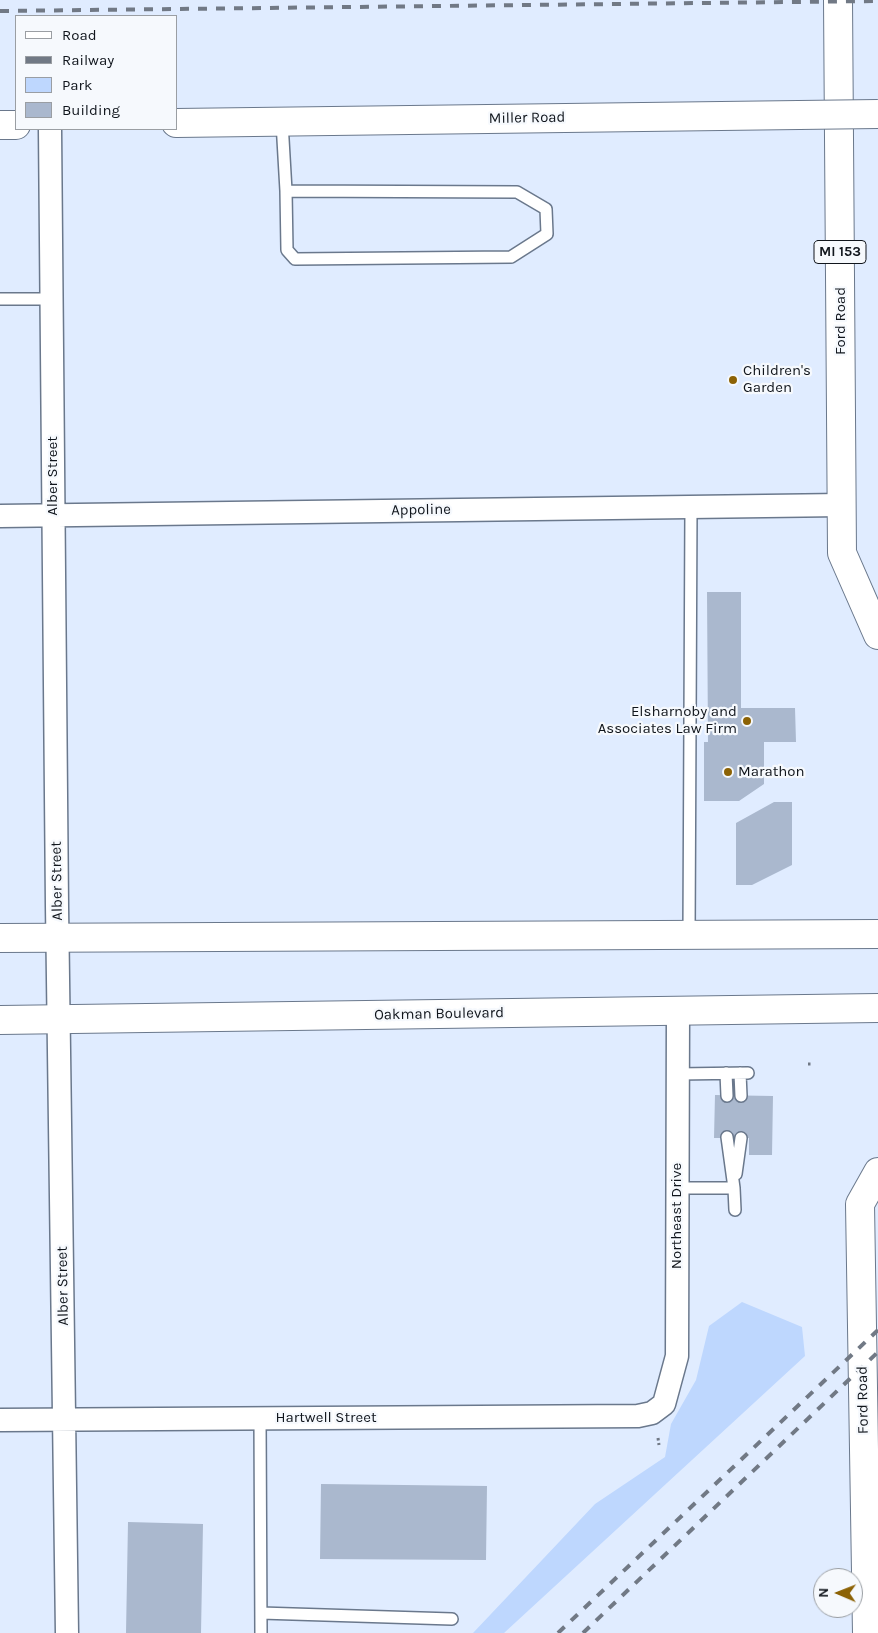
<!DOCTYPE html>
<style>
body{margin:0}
#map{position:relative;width:878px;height:1633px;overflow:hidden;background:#e0ecff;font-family:Karla,sans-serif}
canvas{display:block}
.legend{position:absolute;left:15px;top:15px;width:162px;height:115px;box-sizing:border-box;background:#f6f9fd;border:1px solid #9a9ea3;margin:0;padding:6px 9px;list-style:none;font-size:15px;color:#10151c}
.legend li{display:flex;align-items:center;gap:10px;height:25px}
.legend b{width:25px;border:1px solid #9a9ea3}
.north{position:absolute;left:813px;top:1568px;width:50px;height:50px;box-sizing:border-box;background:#f6f9fd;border:1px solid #9a9ea3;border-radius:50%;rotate:271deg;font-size:14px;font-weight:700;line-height:20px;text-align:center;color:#10151c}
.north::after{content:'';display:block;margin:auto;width:18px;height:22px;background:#8c6205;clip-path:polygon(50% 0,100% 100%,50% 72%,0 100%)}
</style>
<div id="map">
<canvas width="878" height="1633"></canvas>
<ul class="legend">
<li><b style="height:6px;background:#fff"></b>Road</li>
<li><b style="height:6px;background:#717985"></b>Railway</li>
<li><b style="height:14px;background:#bed7fe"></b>Park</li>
<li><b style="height:14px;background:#aab8ce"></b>Building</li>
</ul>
<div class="north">N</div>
</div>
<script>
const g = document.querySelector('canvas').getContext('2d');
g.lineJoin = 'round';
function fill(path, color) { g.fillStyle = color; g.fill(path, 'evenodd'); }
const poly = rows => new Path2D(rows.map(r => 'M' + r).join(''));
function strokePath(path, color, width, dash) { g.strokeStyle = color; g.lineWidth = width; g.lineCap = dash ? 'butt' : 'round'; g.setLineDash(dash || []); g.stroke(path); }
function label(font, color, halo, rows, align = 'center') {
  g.font = font + ' Karla,sans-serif'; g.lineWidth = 4.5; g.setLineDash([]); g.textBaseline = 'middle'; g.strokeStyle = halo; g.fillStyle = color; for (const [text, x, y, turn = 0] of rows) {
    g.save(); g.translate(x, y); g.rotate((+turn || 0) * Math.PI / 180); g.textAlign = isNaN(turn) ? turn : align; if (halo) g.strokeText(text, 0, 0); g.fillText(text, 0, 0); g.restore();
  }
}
fill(poly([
 [742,1302,802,1327,805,1356,504,1633,473,1633,595,1504,665,1457,671,1424,696,1380,709,1326]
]), '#bed7fe');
fill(poly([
 [707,592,741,592,741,708,795,708,796,742,764,742,764,784,739,801,704,801,704,742,708,742],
 [774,802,792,802,792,865,752,885,736,885,736,823],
 [715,1095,773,1096,772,1155,749,1155,749,1138,714,1138],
 [321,1484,487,1486,486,1560,320,1559],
 [128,1522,203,1524,201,1633,126,1633]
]), '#aab8ce');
const service = poly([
 [282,122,286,191],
 [286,191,517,192,546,209,547,234,511,257,295,259,287,250,286,191],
 [0,299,52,299],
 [689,935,691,507],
 [726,1073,727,1096],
 [740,1073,741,1096],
 [678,1074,748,1073],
 [727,1137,734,1188,735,1210],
 [736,1174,741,1138],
 [678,1188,734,1188],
 [260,1418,261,1633],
 [261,1613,452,1619]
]);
const minor = poly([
 [50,129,57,906,67,1633],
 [0,516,842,505],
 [0,1420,638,1416,652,1413,664,1404,677,1356,678,1011]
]);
const tertiary = poly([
 [176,123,799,115],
 [0,125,16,125],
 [0,938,878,934],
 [0,1020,878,1008]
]);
const primary = poly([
 [838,0,842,553,878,635],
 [867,1633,860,1204,878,1172]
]);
strokePath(service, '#6a788c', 14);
strokePath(minor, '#6a788c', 25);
strokePath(tertiary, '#6a788c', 30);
strokePath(primary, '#6a788c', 30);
strokePath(poly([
 [808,1064,812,1064],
 [658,1438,659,1445]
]), '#707885', 3, [2.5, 2.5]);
strokePath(service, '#fff', 11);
strokePath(minor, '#fff', 22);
strokePath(tertiary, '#fff', 28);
strokePath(primary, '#fff', 28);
strokePath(poly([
 [0,11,878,1],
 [558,1633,878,1330],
 [583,1633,878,1352]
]), '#717985', 4, [9, 9]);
const tertiaryBridge = poly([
 [799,115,878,114]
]);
strokePath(tertiaryBridge, '#6a788c', 30, []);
strokePath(tertiaryBridge, '#fff', 28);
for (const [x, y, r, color] of [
 [733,380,5,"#8c6205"],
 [747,721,5,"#8c6205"],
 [728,772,5,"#8c6205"]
]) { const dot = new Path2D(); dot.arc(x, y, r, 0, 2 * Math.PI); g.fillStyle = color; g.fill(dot); strokePath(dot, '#f6f9fd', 2); }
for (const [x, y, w] of [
 [840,252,52]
]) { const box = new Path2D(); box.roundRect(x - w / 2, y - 11.5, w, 23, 4); g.fillStyle = '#f6f9fd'; g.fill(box); strokePath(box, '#10151c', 1); }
label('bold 14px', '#10151c', null, [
 ["MI 153",840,252]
]);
label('15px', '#10151c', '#f6f9fd', [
 ["Miller Road",527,118,-1],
 ["Ford Road",841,321,-90],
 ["Alber Street",53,476,-90],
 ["Appoline",421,510,-1],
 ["Alber Street",57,881,-91],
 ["Oakman Boulevard",439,1014,-1],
 ["Northeast Drive",677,1216,-90],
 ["Alber Street",63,1286,-91],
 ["Ford Road",863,1400,-91],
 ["Hartwell Street",326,1418]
]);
label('15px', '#10151c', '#f6f9fd', [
 ["Children's",743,371],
 ["Garden",743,388],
 ["Elsharnoby and",737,712,"right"],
 ["Associates Law Firm",737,729,"right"],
 ["Marathon",738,772]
], 'left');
</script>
